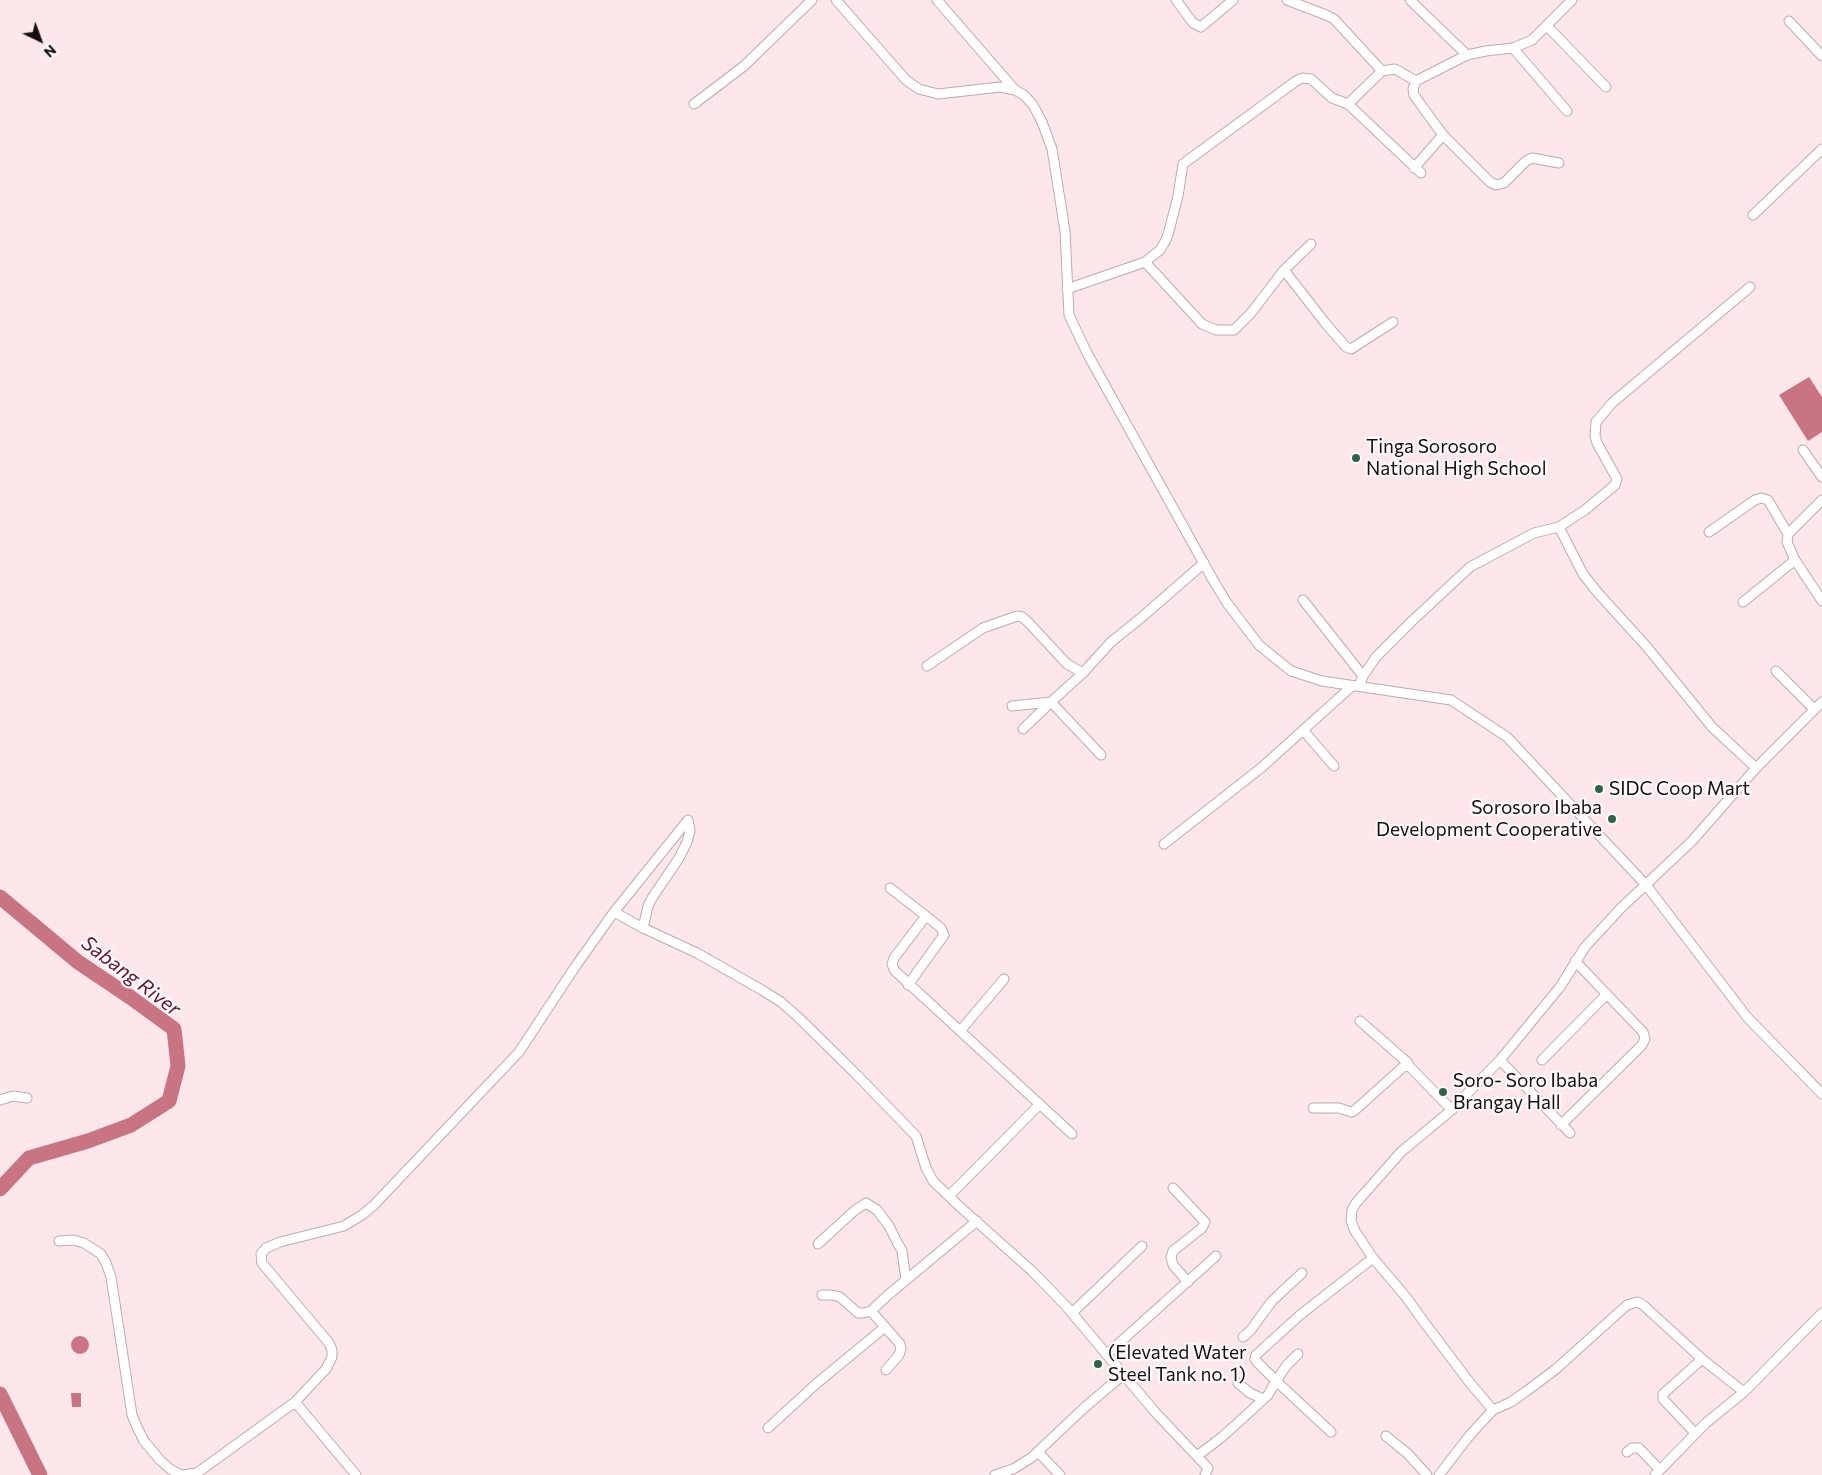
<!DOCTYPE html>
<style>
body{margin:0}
#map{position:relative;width:1822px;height:1475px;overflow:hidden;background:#fde7ea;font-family:Commissioner,sans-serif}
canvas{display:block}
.north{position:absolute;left:15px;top:15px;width:50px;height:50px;-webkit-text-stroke:4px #fdf9fa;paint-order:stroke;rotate:138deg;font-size:14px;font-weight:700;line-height:20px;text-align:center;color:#160f10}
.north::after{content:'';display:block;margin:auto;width:18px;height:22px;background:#160f10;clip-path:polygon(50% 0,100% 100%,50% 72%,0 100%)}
</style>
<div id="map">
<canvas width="1822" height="1475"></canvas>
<div class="north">N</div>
</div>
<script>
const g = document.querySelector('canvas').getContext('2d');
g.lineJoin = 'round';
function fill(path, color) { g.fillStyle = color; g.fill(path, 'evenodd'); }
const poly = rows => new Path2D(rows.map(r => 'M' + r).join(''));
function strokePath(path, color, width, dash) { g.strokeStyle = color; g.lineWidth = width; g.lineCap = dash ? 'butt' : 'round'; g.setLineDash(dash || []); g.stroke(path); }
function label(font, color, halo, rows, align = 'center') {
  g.font = font + ' Commissioner,sans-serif'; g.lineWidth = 4.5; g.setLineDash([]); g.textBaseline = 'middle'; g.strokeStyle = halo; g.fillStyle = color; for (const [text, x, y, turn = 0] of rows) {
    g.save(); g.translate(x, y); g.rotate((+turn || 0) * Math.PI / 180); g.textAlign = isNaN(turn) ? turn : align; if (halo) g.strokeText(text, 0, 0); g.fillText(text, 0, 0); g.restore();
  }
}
fill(poly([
 [1809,377,1822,397,1822,432,1808,441,1779,395],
 '71 1345a9 9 0 1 1 18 0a9 9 0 1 1-18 0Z',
 [71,1393,81,1393,81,1407,72,1407]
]), '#c97483');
strokePath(poly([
 [0,897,78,962,130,997,174,1029,178,1066,169,1101,131,1125,88,1141,29,1158,0,1189],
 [0,1394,40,1475]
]), '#c97483', 15);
const minor = poly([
 [836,0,906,80,919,89,938,94,1000,87,1015,90,1024,95,1033,105,1042,122,1052,149,1065,231,1069,315,1087,353,1213,580,1227,603,1259,645,1291,671,1322,681,1451,700,1507,737,1646,885,1747,1017,1822,1094],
 [937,0,1015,90],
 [1176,0,1193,23,1201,27,1233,0],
 [1410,0,1467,55],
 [1789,21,1822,56],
 [1547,26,1606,87],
 [1513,48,1567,111],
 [1382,71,1395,69,1416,81],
 [694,104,744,66,812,0],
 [1348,104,1421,173],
 [1559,163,1532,158,1526,161,1504,183,1496,185,1490,182,1443,135,1421,105,1414,95,1413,89,1416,81,1467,55,1486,51,1513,48,1532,40,1572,0],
 [1414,168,1443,135],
 [1753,215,1822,149],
 [1145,262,1202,324,1216,330,1234,330,1251,313,1284,270,1326,324,1346,347,1351,349,1393,322],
 [1284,270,1311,244],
 [1067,289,1145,262,1160,250,1166,240,1169,231,1178,196,1183,164,1296,81,1302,78,1311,79,1332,98,1348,104,1382,71,1334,19,1326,15,1287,0],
 [1803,450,1822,477],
 [1822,500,1788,534,1787,542,1795,560,1822,601],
 [1559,527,1585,510,1615,485,1617,479,1597,443,1595,436,1596,422,1612,403,1750,287],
 [1709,532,1755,500,1761,498,1768,500,1788,534],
 [1303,600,1363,676],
 [1743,602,1795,560],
 [927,666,983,628,1017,616,1022,617,1027,621,1067,664,1083,673],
 [1776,671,1814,709],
 [1359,686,1363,676,1376,657,1411,622,1470,567,1534,533,1559,527,1583,574,1598,593,1647,647,1712,727,1756,768],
 [1012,706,1051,702,1083,673,1111,642,1142,617,1204,563],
 [1023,729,1051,702,1101,755],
 [1303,730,1334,766],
 [1164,844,1261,768,1351,687],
 [890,888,926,916,894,958,892,964,895,971,1072,1134],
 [614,912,688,820,690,831,687,842,679,858,652,898,648,906,643,928],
 [908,985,944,935,941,928,926,916],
 [1360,1021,1408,1063,1409,1066],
 [960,1031,1004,979],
 [1500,1060,1570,1133],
 [1542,1060,1607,994],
 [0,1100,13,1096,27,1098],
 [1313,1108,1339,1108,1351,1112,1354,1111,1403,1067,1409,1066,1452,1110],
 [1561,1125,1642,1045,1645,1039,1643,1032,1575,961],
 [1173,1188,1205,1222,1202,1228,1173,1251,1171,1257,1173,1265,1188,1282],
 [949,1196,1040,1104],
 [59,1241,73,1240,84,1243,101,1254,106,1263,111,1277,132,1415,138,1429,144,1441,160,1460,170,1469,181,1475],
 [818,1244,854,1211,866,1203,877,1210,889,1226,897,1242,902,1251,906,1280],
 [1373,1258,1406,1297,1424,1322,1470,1383,1493,1410],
 [822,1295,832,1295,840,1297,858,1313,863,1313,871,1311,888,1295,977,1221],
 [871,1311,900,1344,901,1349,899,1355,886,1370],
 [1072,1313,1142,1246],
 [1243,1337,1250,1331,1272,1301,1302,1273],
 [1107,1354,1216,1256],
 [1298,1354,1287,1365,1276,1381,1331,1432],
 [1238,1383,1250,1393,1263,1399],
 [295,1402,326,1369,332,1357,332,1350,329,1343,262,1263,261,1254,266,1248,280,1242,344,1226,362,1215,374,1205,519,1052,575,967,614,912,643,928,697,953,762,990,781,1002,798,1017,857,1075,916,1136,926,1168,933,1181,959,1206,1032,1271,1066,1306,1155,1412,1208,1468,1205,1475],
 [768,1428,816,1384,885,1327],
 [1695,1433,1663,1399,1663,1394,1702,1359],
 [1386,1436,1408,1454,1427,1475],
 [1038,1452,1060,1475],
 [1627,1452,1632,1448,1639,1448,1660,1470],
 [1197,1456,1222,1437,1254,1408,1268,1395,1276,1381,1256,1361,1255,1359,1256,1355,1300,1315,1373,1258,1355,1231,1351,1221,1352,1210,1356,1203,1401,1152,1448,1113,1500,1060,1560,987,1585,947,1621,908,1692,841,1756,768,1822,702],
 [182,1475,197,1473,295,1402,356,1475],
 [995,1475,1013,1469,1031,1458,1084,1408,1124,1374],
 [1439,1475,1470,1435,1493,1410,1511,1402,1528,1390,1556,1369,1627,1305,1637,1302,1642,1304,1702,1359,1744,1392],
 [1655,1475,1706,1423,1744,1392,1822,1313]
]);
strokePath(minor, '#bea9ac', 11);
strokePath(minor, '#fff', 9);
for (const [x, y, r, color] of [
 [1356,458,5,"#2f6348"],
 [1599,789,5,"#2f6348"],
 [1612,819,5,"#2f6348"],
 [1443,1092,5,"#2f6348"],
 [1098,1364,5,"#2f6348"]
]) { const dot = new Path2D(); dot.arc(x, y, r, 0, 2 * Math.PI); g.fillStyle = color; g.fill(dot); strokePath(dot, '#fdf9fa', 2); }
label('19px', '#160f10', '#fdf9fa', [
 ["Tinga Sorosoro",1366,447],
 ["National High School",1366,469],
 ["SIDC Coop Mart",1609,789],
 ["Sorosoro Ibaba",1602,808,"right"],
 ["Development Cooperative",1602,830,"right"],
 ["Soro- Soro Ibaba",1453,1081],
 ["Brangay Hall",1453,1103],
 ["(Elevated Water",1108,1353],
 ["Steel Tank no. 1)",1108,1375]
], 'left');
label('italic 20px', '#62142a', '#fdf9fa', [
 ["Sabang River",131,976,37]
]);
</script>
